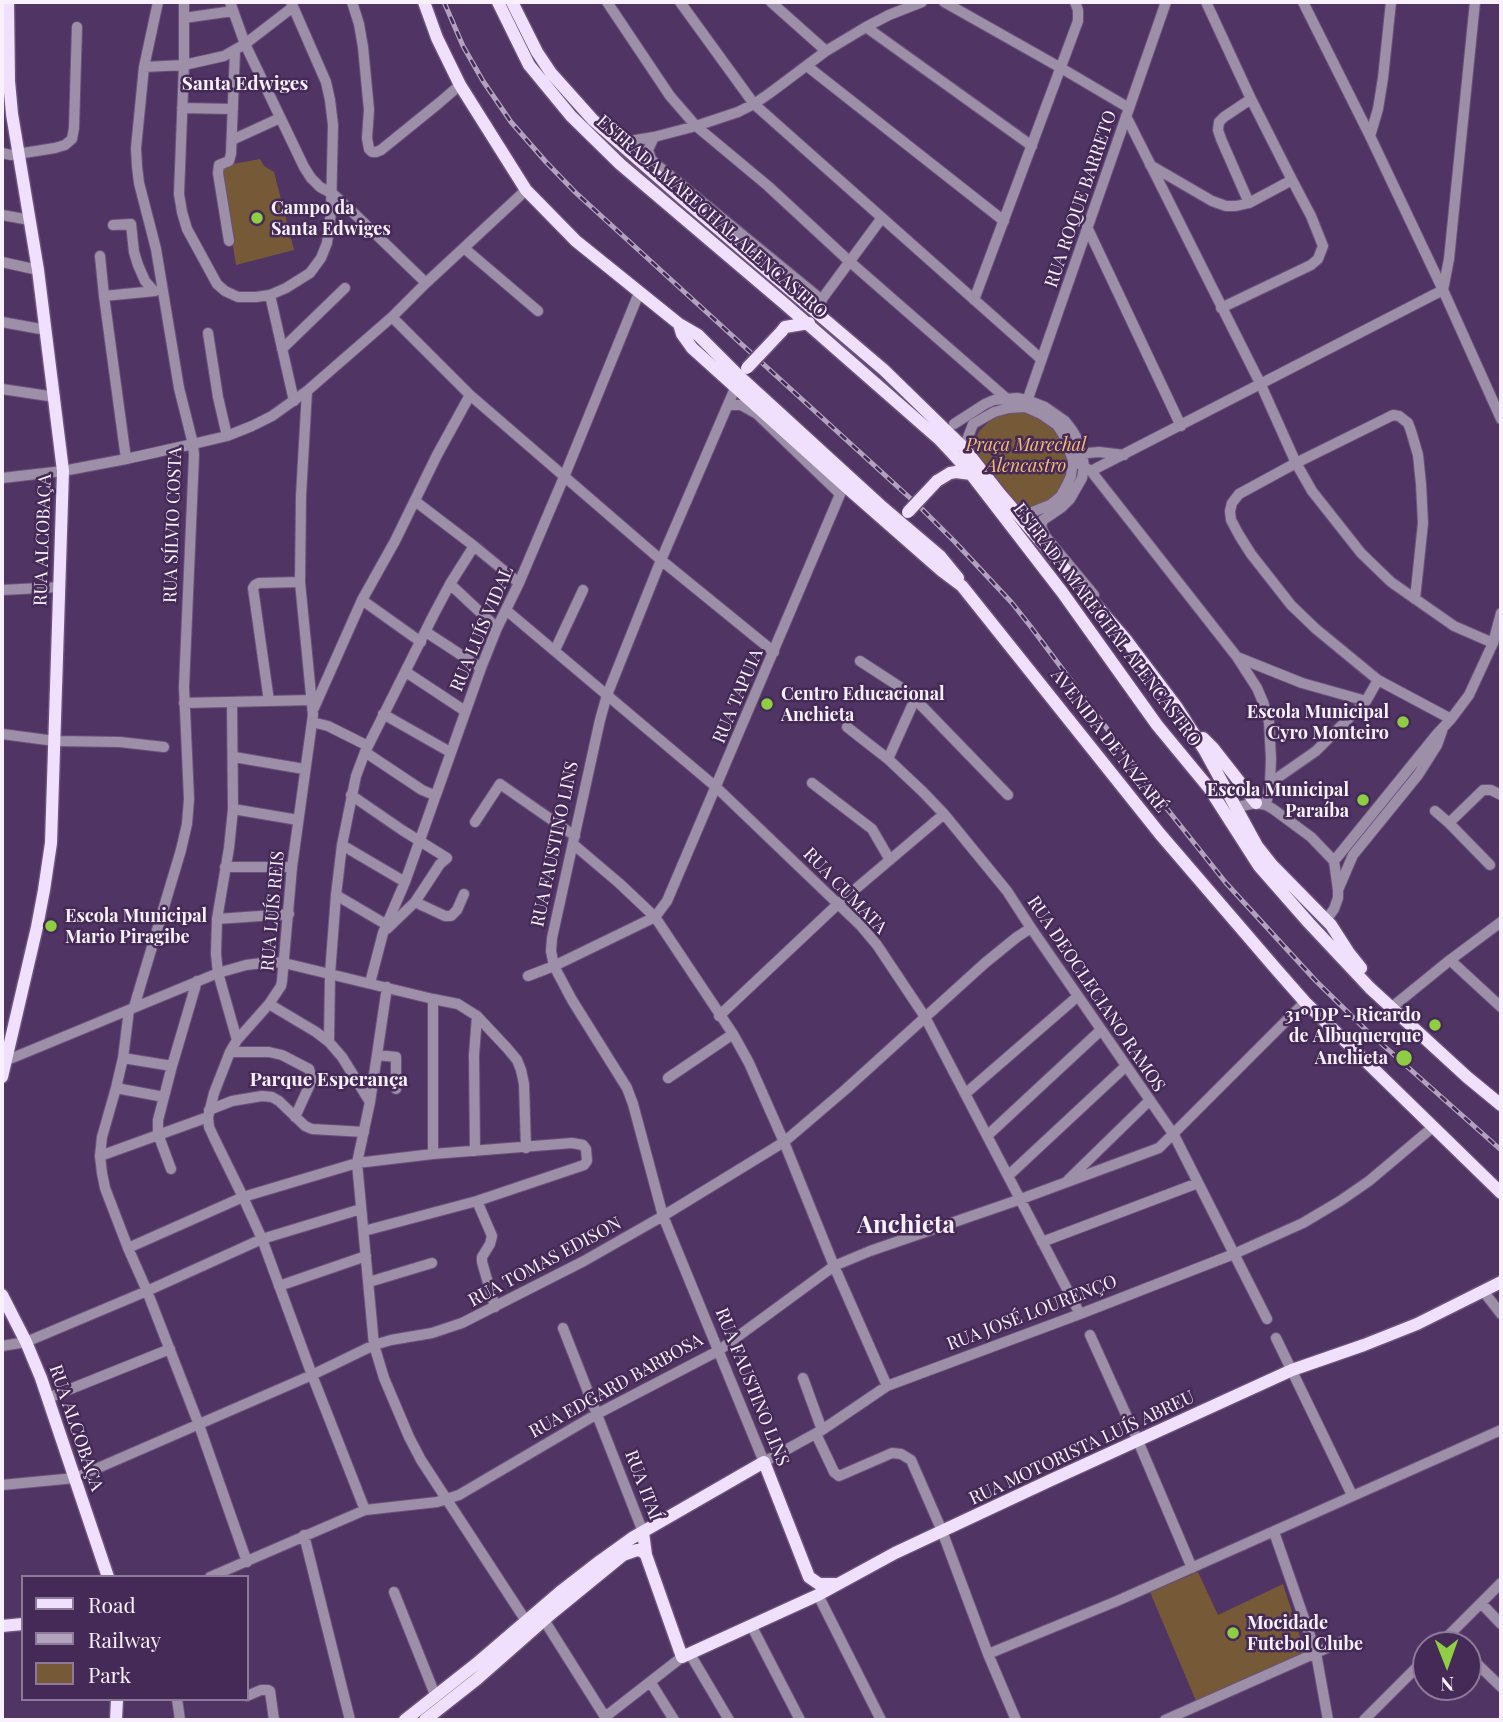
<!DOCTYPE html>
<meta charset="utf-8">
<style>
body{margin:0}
#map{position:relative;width:1503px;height:1722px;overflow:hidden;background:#503463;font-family:"Playfair Display",serif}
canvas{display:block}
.frame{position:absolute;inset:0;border:4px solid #f8f1fd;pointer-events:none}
.legend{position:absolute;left:21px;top:1575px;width:228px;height:126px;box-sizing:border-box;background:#452a57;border:2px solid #8d7a99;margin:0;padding:9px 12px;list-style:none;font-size:21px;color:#f8f1fd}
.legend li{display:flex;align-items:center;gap:14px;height:35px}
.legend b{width:35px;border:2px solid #8d7a99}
.north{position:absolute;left:1412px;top:1631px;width:70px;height:70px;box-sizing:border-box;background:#452a57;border:2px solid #8d7a99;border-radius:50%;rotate:179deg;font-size:19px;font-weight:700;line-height:28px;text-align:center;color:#f8f1fd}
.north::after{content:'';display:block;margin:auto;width:24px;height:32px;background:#8fcd42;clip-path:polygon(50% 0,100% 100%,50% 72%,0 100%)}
</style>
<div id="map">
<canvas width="1503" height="1722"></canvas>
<div class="frame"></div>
<ul class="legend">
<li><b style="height:9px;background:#f0e0fd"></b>Road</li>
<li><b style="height:9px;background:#b2a2bd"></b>Railway</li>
<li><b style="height:19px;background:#765937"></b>Park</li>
</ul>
<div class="north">N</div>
</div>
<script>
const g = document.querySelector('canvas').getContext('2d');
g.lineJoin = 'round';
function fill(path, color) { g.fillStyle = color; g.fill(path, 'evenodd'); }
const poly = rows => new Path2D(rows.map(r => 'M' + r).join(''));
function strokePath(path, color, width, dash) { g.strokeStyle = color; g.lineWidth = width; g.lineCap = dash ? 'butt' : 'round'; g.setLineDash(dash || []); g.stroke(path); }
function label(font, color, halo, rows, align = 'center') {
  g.font = font + ' "Playfair Display",serif'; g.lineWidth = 5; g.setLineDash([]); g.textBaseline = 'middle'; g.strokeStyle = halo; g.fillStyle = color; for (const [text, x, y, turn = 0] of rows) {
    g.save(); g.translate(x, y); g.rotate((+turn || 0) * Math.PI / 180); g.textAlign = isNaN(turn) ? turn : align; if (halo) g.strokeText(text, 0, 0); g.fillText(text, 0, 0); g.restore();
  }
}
fill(poly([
 [260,159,264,166,274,172,294,250,236,265,223,186,222,169,233,164],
 [1026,411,1052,427,1060,436,1068,458,1067,468,1062,487,1055,496,1046,502,1028,509,1020,507,971,447,980,430,993,418,1006,412],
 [1198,1572,1218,1615,1283,1584,1305,1652,1196,1701,1150,1592]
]), '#765937');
const minor = poly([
 [184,2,184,65,179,194,182,212,187,229,217,284,225,291,238,297,256,297,270,295,286,288,310,273,321,258,327,243,331,212,333,125,330,100,326,82,291,2],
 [230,2,245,44,304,167,311,178,320,187,333,194,359,218,426,283],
 [352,2,359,24,363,47,369,110,367,138,369,149,372,152,376,152,381,150,439,103,460,85],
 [607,2,670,96,696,126,768,186,849,261,1006,398],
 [680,2,754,104,1041,359],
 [771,2,826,51],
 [944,2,1061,68,1129,108],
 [1206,2,1251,99,1292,180,1311,216,1323,246,1318,259,1311,265,1221,308],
 [1303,2,1370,136,1443,290,1501,419],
 [184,18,233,11],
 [866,27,1032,146],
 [807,66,1004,221],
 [144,67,184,65,224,56,245,44,293,7],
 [182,108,233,109],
 [1126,116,1261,385,1296,463,1312,491,1361,553,1391,582,1454,626,1493,643],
 [1370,136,1378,109,1383,78,1391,2],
 [654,137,648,150,651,159,656,164,822,300],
 [232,140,280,118],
 [618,143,654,137,696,126,738,112,754,104,770,93,826,51,866,27,889,15,922,2],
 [2,153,11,155,55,148,65,145,72,139,74,128,77,27],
 [1150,165,1212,201,1226,206,1236,206,1249,203,1292,180],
 [1249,203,1221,139,1218,130,1219,122,1224,117,1251,99],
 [2,215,30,220],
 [113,225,131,224,134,252,138,265,145,281,154,291],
 [1087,227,1181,426],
 [229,241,218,173,219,165,229,161,231,154,235,51],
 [464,248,538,311],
 [100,256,104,296,126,459],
 [2,262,38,270],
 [270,295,294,401],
 [104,296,155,291],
 [974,300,1078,21,1078,10,1075,2],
 [819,303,881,219],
 [392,317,470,395,661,560,774,652],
 [2,322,46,330],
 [208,333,218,397,227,436],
 [282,349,345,288],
 [736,386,661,560,607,695,600,720,552,938,551,951,554,966,572,1000,627,1088,633,1104,663,1216,764,1462,822,1430,887,1386,1080,1314,1234,1254,1303,1223,1340,1201,1369,1181,1433,1127],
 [2,389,55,397],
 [307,391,301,496,300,582,313,715,292,867,282,981,281,986,269,1004,237,1040,230,1052,214,1093,208,1117,209,1127,215,1140,243,1197,262,1239,312,1375,365,1510],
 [728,405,741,405,757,414,840,494],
 [1025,407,1166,2],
 [954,424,985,404,994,400,1017,398,1027,400,1045,407,1065,421,1072,430,1078,440,1082,453,1084,466,1082,478,1070,499,1062,507,1043,520,1041,526,1045,536,1094,595],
 [964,448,973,424,994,412,1009,408,1025,407,1041,414,1057,425,1063,434,1073,460,1071,476,1067,485,1061,496,1050,505,1030,513,1016,512],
 [1076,454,1099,452,1124,455],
 [1073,460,1091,471,1237,657,1257,688,1263,702,1269,722,1271,759,1270,783,1266,805],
 [1091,471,1443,290,1449,259,1475,2],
 [2,478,63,471,126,459,193,444,227,436,252,426,272,416,307,391,392,317,426,283,526,190],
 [415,501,474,546,519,583],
 [450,584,497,628],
 [2,590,60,587],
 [1415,599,1423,523,1421,484,1418,455,1411,431,1408,423,1399,416,1393,415,1383,420,1296,463,1239,494,1232,503,1230,511,1231,520,1239,535,1251,554,1291,605,1316,629,1378,680,1451,719],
 [362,600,421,642],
 [506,610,716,787,861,926,877,945,925,1017,1080,1314],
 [426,632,481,668],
 [555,650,583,590],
 [1237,657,1302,683,1366,701],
 [860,661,903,689,915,699,888,759],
 [406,672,465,711],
 [915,699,1008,795],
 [269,701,253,588,255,585,259,583,300,582],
 [184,703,311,700],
 [232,703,233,809,229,848,217,919,216,954,218,973,237,1040],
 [314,708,362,600,395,541,437,455,470,395],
 [383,714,450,752],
 [312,722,328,726,368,746],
 [847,727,888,759,923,792,944,814,1007,891,1031,928,1174,1135,1267,1319],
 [2,734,55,741,120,742,164,747],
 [365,752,422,790,434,795],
 [234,757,304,769],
 [812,783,872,829,890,860],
 [1270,783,1316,751,1366,701,1378,680],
 [351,795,402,830,447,858,440,864,415,902,387,929],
 [1237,807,1256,803,1266,805,1273,809,1311,837,1334,861,1338,890,1338,898,1334,909,1326,920],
 [233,809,298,820],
 [1435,811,1449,823,1490,865],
 [475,822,500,784,575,836],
 [1449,823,1483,790,1491,790,1501,795],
 [573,844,619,883,655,917,733,1034,749,1063,784,1142,834,1266,887,1386],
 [342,845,405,882],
 [1334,861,1437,734,1451,719,1469,695,1493,643,1501,613],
 [225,867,292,867],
 [1338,890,1353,855,1418,775,1437,745,1442,731],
 [336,895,387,925],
 [415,902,445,916,451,916,457,910,464,894],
 [217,919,289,914],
 [1450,960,1501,1007],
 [528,976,554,966,655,917,667,901,844,485],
 [370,983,383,933,405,882,481,668,497,628,519,583,564,477,639,293],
 [387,987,370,1102,357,1163,374,1345,384,1378,409,1437,421,1460,526,1621],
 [433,999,433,1154],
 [269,1004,316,1032,329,1042,342,1057,370,1102],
 [134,1007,181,850,187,824,189,799,184,687,194,455,193,444,179,388,156,249,139,183,137,166,136,148,144,67,158,2],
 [1391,1008,1450,960,1501,922],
 [129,1010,123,1058,116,1088,102,1137,100,1156,102,1173,105,1188,128,1248,147,1291,199,1425,247,1562],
 [719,1016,839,903,944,814],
 [329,1042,330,974,336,895,342,845,356,776,365,752,434,614,450,584,474,546],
 [230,1052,269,1052,282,1055,309,1069,311,1075,311,1082,295,1117],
 [377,1055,396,1057,396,1089],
 [123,1058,172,1066],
 [2,1061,5,1061,218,973,246,965,271,962,284,963,433,999,458,1004,477,1016,507,1048,517,1060,521,1070,524,1084,526,1148],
 [668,1078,733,1034],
 [116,1088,164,1097],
 [965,1094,1078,996],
 [209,1110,232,1101,262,1096,272,1097,279,1101,305,1126,312,1129,364,1132],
 [988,1135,1101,1030],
 [475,1151,474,1055,477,1016],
 [100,1156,208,1117],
 [171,1169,158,1134,158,1120,172,1066,197,981],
 [1009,1175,1126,1066],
 [1068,1180,1150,1100],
 [477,1201,492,1236,490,1244,482,1257,482,1262,495,1307],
 [1042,1242,1198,1183],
 [128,1248,243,1197,357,1163,433,1154,572,1143,583,1145,586,1149,587,1161,584,1165,477,1201,364,1231],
 [369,1282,432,1263],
 [279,1286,366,1256],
 [1484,1292,1501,1314],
 [563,1328,643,1532],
 [1090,1335,1138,1441,1192,1568],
 [1276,1338,1352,1495],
 [2,1346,26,1342,147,1291,262,1239,361,1209],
 [803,1378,822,1430],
 [48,1398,170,1349],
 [816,1434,834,1472,839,1476,892,1453,901,1454,911,1460,942,1531,988,1654,1016,1720],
 [2,1485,75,1478,312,1375,374,1345,391,1340,432,1333,462,1323,584,1261,663,1216,784,1142,846,1089,985,963,1017,937,1031,928],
 [1274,1532,1316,1653,1328,1720],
 [304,1535,350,1720],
 [210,1577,365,1510,437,1502,459,1495,597,1414,718,1351,834,1266,870,1251,1021,1199,1159,1148,1305,1002],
 [394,1592,436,1697],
 [818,1595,881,1720],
 [1481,1603,1501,1624],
 [544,1620,607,1720],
 [751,1625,800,1720],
 [1448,1636,1457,1645],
 [1439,1645,1501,1583],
 [690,1654,729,1720],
 [988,1654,1117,1601,1501,1430],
 [1468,1655,1501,1687],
 [651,1683,674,1720],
 [247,1696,261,1690,268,1690,270,1691,274,1720],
 [177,1699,180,1720],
 [605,1717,682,1657],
 [1165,1720,1345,1640],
 [1364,1720,1426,1658]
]);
const major = poly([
 [424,2,437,38,460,85,526,190,576,241,679,324,698,335,740,377,880,505,940,556,958,578],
 [498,2,529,65,571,116,620,164,786,305,939,439,954,455,971,474,1062,592,1157,725,1209,788,1259,866,1309,923,1370,988,1467,1077,1501,1105],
 [512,2,537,52,551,73,593,120,682,198,884,370,964,448,1000,494,1127,641,1176,706,1205,751,1257,846,1272,865,1331,925,1349,953,1361,968],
 [679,324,682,334,692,348,844,485,942,571,962,586,1160,834,1276,969,1305,1002,1501,1193],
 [781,332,785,327,809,323],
 [937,481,950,473,956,472,971,474],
 [1203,738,1213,748,1256,803],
 [2,1077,37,927,44,890,51,843,63,471,38,270,12,114,9,81,8,2],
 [2,1295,26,1342,41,1378,108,1577],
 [643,1532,646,1555,682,1657,818,1595,895,1553,1051,1480,1292,1370,1364,1345,1417,1324,1501,1282],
 [2,1626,23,1624],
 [116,1720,117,1699],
 [405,1720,476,1664,560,1592,600,1561,632,1538,764,1462,809,1577,819,1584,835,1584],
 [425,1720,477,1679,552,1613,623,1555,637,1550,642,1551,646,1555]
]);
strokePath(minor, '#6b527c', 12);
strokePath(major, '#6b527c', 15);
strokePath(minor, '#9c8fa7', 10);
strokePath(major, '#f0e0fd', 12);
const rail = poly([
 [444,2,463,46,483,81,511,122,546,162,575,192,922,509,955,542,1012,603,1031,627,1164,805,1226,883,1316,981,1366,1030,1501,1150]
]);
strokePath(rail, '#b2a2bd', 5);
strokePath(rail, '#452a57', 2.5, [8]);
const majorBridge = poly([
 [747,368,781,332],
 [908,512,937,481]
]);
strokePath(majorBridge, '#6b527c', 15, []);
strokePath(majorBridge, '#f0e0fd', 12);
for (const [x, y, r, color] of [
 [257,218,7,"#8fcd42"],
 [767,704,7,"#8fcd42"],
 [1403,722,7,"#8fcd42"],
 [1363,800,7,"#8fcd42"],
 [51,926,7,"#8fcd42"],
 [1435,1025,7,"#8fcd42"],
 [1404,1058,9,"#8fcd42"],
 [1233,1633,7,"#8fcd42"]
]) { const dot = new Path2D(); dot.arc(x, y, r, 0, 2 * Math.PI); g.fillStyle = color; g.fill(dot); strokePath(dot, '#452a57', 2.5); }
label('18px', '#f8f1fd', '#452a57', [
 ["RUA ROQUE BARRETO",1081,199,-71],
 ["ESTRADA MARECHAL ALENCASTRO",712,217,41],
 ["RUA SÍLVIO COSTA",173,525,-88],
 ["RUA ALCOBAÇA",43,540,-88],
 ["ESTRADA MARECHAL ALENCASTRO",1107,625,53],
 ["RUA LUÍS VIDAL",482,629,-67],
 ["RUA TAPUIA",738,696,-67],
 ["AVENIDA DE NAZARÉ",1109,741,52],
 ["RUA FAUSTINO LINS",555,844,-78],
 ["RUA CUMATA",845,891,46],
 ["RUA LUÍS REIS",273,911,-85],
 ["RUA DEOCLECIANO RAMOS",1096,994,56],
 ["RUA TOMAS EDISON",545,1262,-28],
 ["RUA JOSÉ LOURENÇO",1032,1313,-21],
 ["RUA EDGARD BARBOSA",616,1386,-29],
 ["RUA FAUSTINO LINS",752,1387,68],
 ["RUA ALCOBAÇA",76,1428,71],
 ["RUA MOTORISTA LUÍS ABREU",1082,1448,-25],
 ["RUA ITAÍ",643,1485,69]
]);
label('bold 18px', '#f8f1fd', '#452a57', [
 ["Campo da",271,208],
 ["Santa Edwiges",271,229],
 ["Centro Educacional",781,694],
 ["Anchieta",781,715],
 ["Escola Municipal",1389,712,"right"],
 ["Cyro Monteiro",1389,733,"right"],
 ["Escola Municipal",1349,790,"right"],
 ["Paraíba",1349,811,"right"],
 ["Escola Municipal",65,916],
 ["Mario Piragibe",65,937],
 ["31º DP - Ricardo",1421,1015,"right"],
 ["de Albuquerque",1421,1036,"right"],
 ["Anchieta",1388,1058,"right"],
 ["Mocidade",1247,1623],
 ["Futebol Clube",1247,1644]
], 'left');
label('italic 18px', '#f6bb73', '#452a57', [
 ["Praça Marechal",1026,445],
 ["Alencastro",1026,466]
]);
label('bold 19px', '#f8f1fd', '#452a57', [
 ["Santa Edwiges",245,84],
 ["Parque Esperança",329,1080]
]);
label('bold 24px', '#f8f1fd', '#452a57', [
 ["Anchieta",906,1226]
]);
</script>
